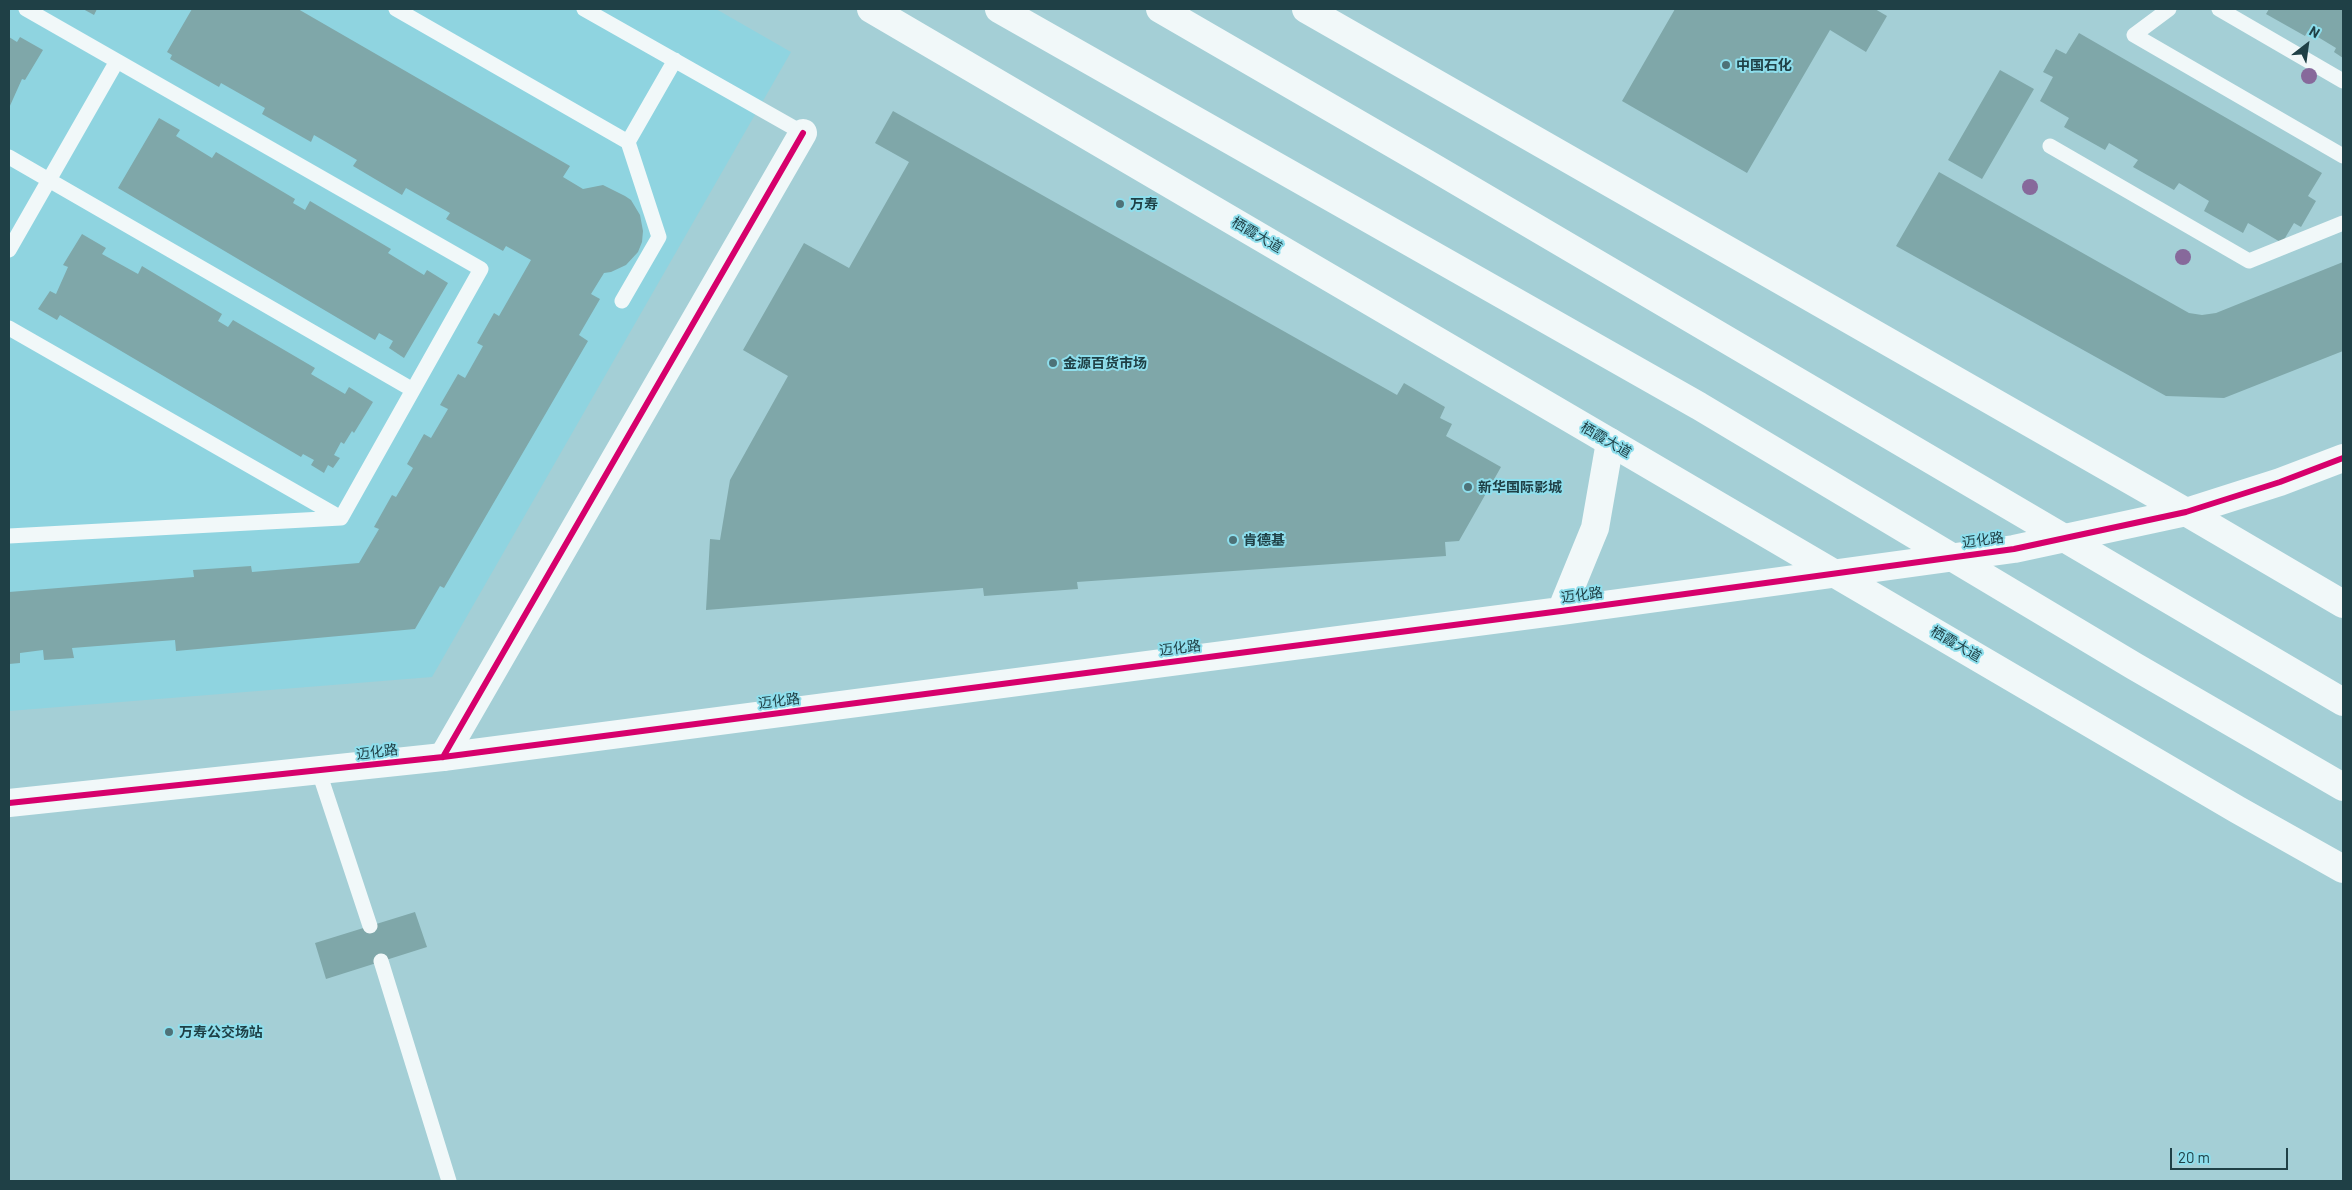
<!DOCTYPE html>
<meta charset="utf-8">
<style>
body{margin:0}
#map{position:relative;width:2352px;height:1190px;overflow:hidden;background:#a4cfd6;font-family:Barlow,sans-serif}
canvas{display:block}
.frame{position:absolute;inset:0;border:10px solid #1f4046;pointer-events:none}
.north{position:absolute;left:2282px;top:20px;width:50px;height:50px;-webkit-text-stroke:4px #8edeec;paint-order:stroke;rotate:30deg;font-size:14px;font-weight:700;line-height:20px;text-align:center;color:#1f4046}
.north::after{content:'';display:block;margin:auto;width:18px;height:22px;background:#1f4046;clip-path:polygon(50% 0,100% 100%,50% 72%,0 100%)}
.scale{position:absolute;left:2170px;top:1148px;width:118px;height:22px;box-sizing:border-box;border:2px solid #1f4046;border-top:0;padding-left:6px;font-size:15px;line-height:18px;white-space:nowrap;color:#1f4046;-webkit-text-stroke:4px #8edeec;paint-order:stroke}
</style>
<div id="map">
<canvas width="2352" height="1190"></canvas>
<div class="frame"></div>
<div class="north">N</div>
<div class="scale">20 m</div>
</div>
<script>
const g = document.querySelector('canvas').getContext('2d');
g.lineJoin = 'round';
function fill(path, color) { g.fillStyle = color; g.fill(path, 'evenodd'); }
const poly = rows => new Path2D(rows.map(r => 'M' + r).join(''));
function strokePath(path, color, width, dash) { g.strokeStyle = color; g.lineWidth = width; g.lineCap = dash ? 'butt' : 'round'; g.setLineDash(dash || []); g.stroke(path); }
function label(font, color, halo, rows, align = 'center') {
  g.font = font + ' Barlow,"Noto Sans SC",sans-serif'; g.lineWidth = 4; g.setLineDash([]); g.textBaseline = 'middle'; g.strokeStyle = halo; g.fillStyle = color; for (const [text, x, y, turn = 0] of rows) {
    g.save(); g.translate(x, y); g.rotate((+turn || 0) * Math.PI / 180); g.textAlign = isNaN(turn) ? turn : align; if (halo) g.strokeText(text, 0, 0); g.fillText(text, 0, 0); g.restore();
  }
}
fill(poly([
 [9,9,716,9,791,52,432,677,9,711]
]), '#8fd4e0');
fill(poly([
 [83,9,97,9,94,15],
 [192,9,298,9,570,166,563,177,583,189,603,185,625,196,631,200,640,215,643,231,642,242,638,252,626,265,611,272,604,273,591,294,600,299,579,335,588,341,444,588,440,586,415,629,176,651,175,640,72,648,74,658,44,660,43,650,20,653,20,663,9,664,9,592,194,577,193,570,251,566,252,572,359,563,379,529,374,527,392,495,396,497,413,468,407,464,424,434,431,438,448,409,440,405,458,374,465,378,483,346,477,343,494,313,499,316,531,260,506,246,503,251,446,219,450,213,406,188,402,195,353,166,357,160,314,135,311,142,262,114,265,108,221,83,219,87,170,59,172,55,167,52],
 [1675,9,1875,9,1887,16,1866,52,1830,30,1747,173,1622,101],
 [2269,9,2343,9,2343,58,2334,52,2336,48,2308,31,2305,36,2266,14],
 [2079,33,2322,173,2308,196,2316,201,2301,227,2294,223,2282,243,2248,223,2243,233,2204,211,2209,201,2179,183,2174,190,2133,167,2138,160,2109,143,2105,150,2064,127,2069,118,2040,101,2053,77,2043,72,2056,49,2066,54],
 [9,37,17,42,20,37,43,50,25,80,22,79,9,108],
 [2000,70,2034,89,1982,179,1948,160],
 [893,111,1397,395,1404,383,1445,407,1440,418,1452,424,1446,436,1501,467,1459,541,1445,542,1446,556,1077,582,1078,589,984,596,983,588,706,610,710,539,720,540,730,480,788,376,743,350,804,243,849,268,909,162,875,143],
 [159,118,180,130,176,136,212,158,216,152,295,199,293,203,305,210,310,201,391,249,388,253,424,275,427,270,448,283,404,358,389,348,393,341,379,333,375,340,118,188],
 [1939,172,2189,313,2202,315,2216,313,2343,262,2343,351,2224,398,2166,396,1896,246],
 [82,234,106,248,102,254,138,274,142,266,222,314,218,321,228,327,233,320,315,368,311,374,345,394,349,387,373,402,354,433,352,431,344,444,341,442,334,455,340,458,333,468,328,465,324,473,311,465,314,460,303,454,301,457,60,315,57,320,38,309,50,291,56,294,68,267,63,265],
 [415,912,427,947,326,979,315,943]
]), '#7fa7a9');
strokePath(poly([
 [26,9,481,269,341,518],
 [396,9,628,142,675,60],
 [584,9,803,133],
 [2169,9,2134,35,2343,156],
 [2219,9,2343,81],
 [2050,146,2249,261,2343,223],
 [9,157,413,390],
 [9,250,117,61],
 [622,301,659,237,628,142],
 [9,328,341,518,9,536],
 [319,772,370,926],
 [381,961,449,1181]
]), '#f1f8f9', 15);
strokePath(poly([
 [443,757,803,133]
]), '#f1f8f9', 28);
strokePath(poly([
 [1561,611,1595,528,1610,442],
 [9,803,443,757,1561,611,2014,549,2186,512,2280,482,2343,458]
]), '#f1f8f9', 28);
strokePath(poly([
 [871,9,2238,810,2343,869],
 [1306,9,2186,512,2343,604]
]), '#f1f8f9', 28);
strokePath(poly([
 [999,9,1699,406,2134,666,2343,787],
 [1160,9,1426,163,2343,702]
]), '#f1f8f9', 28);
strokePath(poly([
 [443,757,803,133],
 [9,803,443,757,1561,611,2014,549,2186,512,2280,482,2343,458]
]), '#d6006c', 6);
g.fillStyle = '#87699b';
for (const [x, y] of [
 [2309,76],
 [2030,187],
 [2183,257]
]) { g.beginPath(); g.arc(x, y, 8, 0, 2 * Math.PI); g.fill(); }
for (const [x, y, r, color] of [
 [1726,65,5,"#4e7278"],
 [1120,204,5,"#4e7278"],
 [1053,363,5,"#4e7278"],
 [1468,487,5,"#4e7278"],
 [1233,540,5,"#4e7278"],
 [169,1032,5,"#4e7278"]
]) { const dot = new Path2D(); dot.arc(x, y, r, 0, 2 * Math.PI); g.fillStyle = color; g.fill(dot); strokePath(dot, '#8edeec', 2); }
label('bold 14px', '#1f4046', '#8edeec', [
 ["中国石化",1736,65],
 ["万寿",1130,204],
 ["金源百货市场",1063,363],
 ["新华国际影城",1478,487],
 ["肯德基",1243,540],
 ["万寿公交场站",179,1032]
], 'left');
label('14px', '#1f4046', '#8edeec', [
 ["栖霞大道",1257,235,30],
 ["栖霞大道",1606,440,30],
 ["迈化路",1983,540,-8],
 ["迈化路",1582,595,-8],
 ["栖霞大道",1956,644,30],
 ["迈化路",1180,648,-7],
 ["迈化路",779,701,-7],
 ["迈化路",377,752,-7]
]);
</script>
